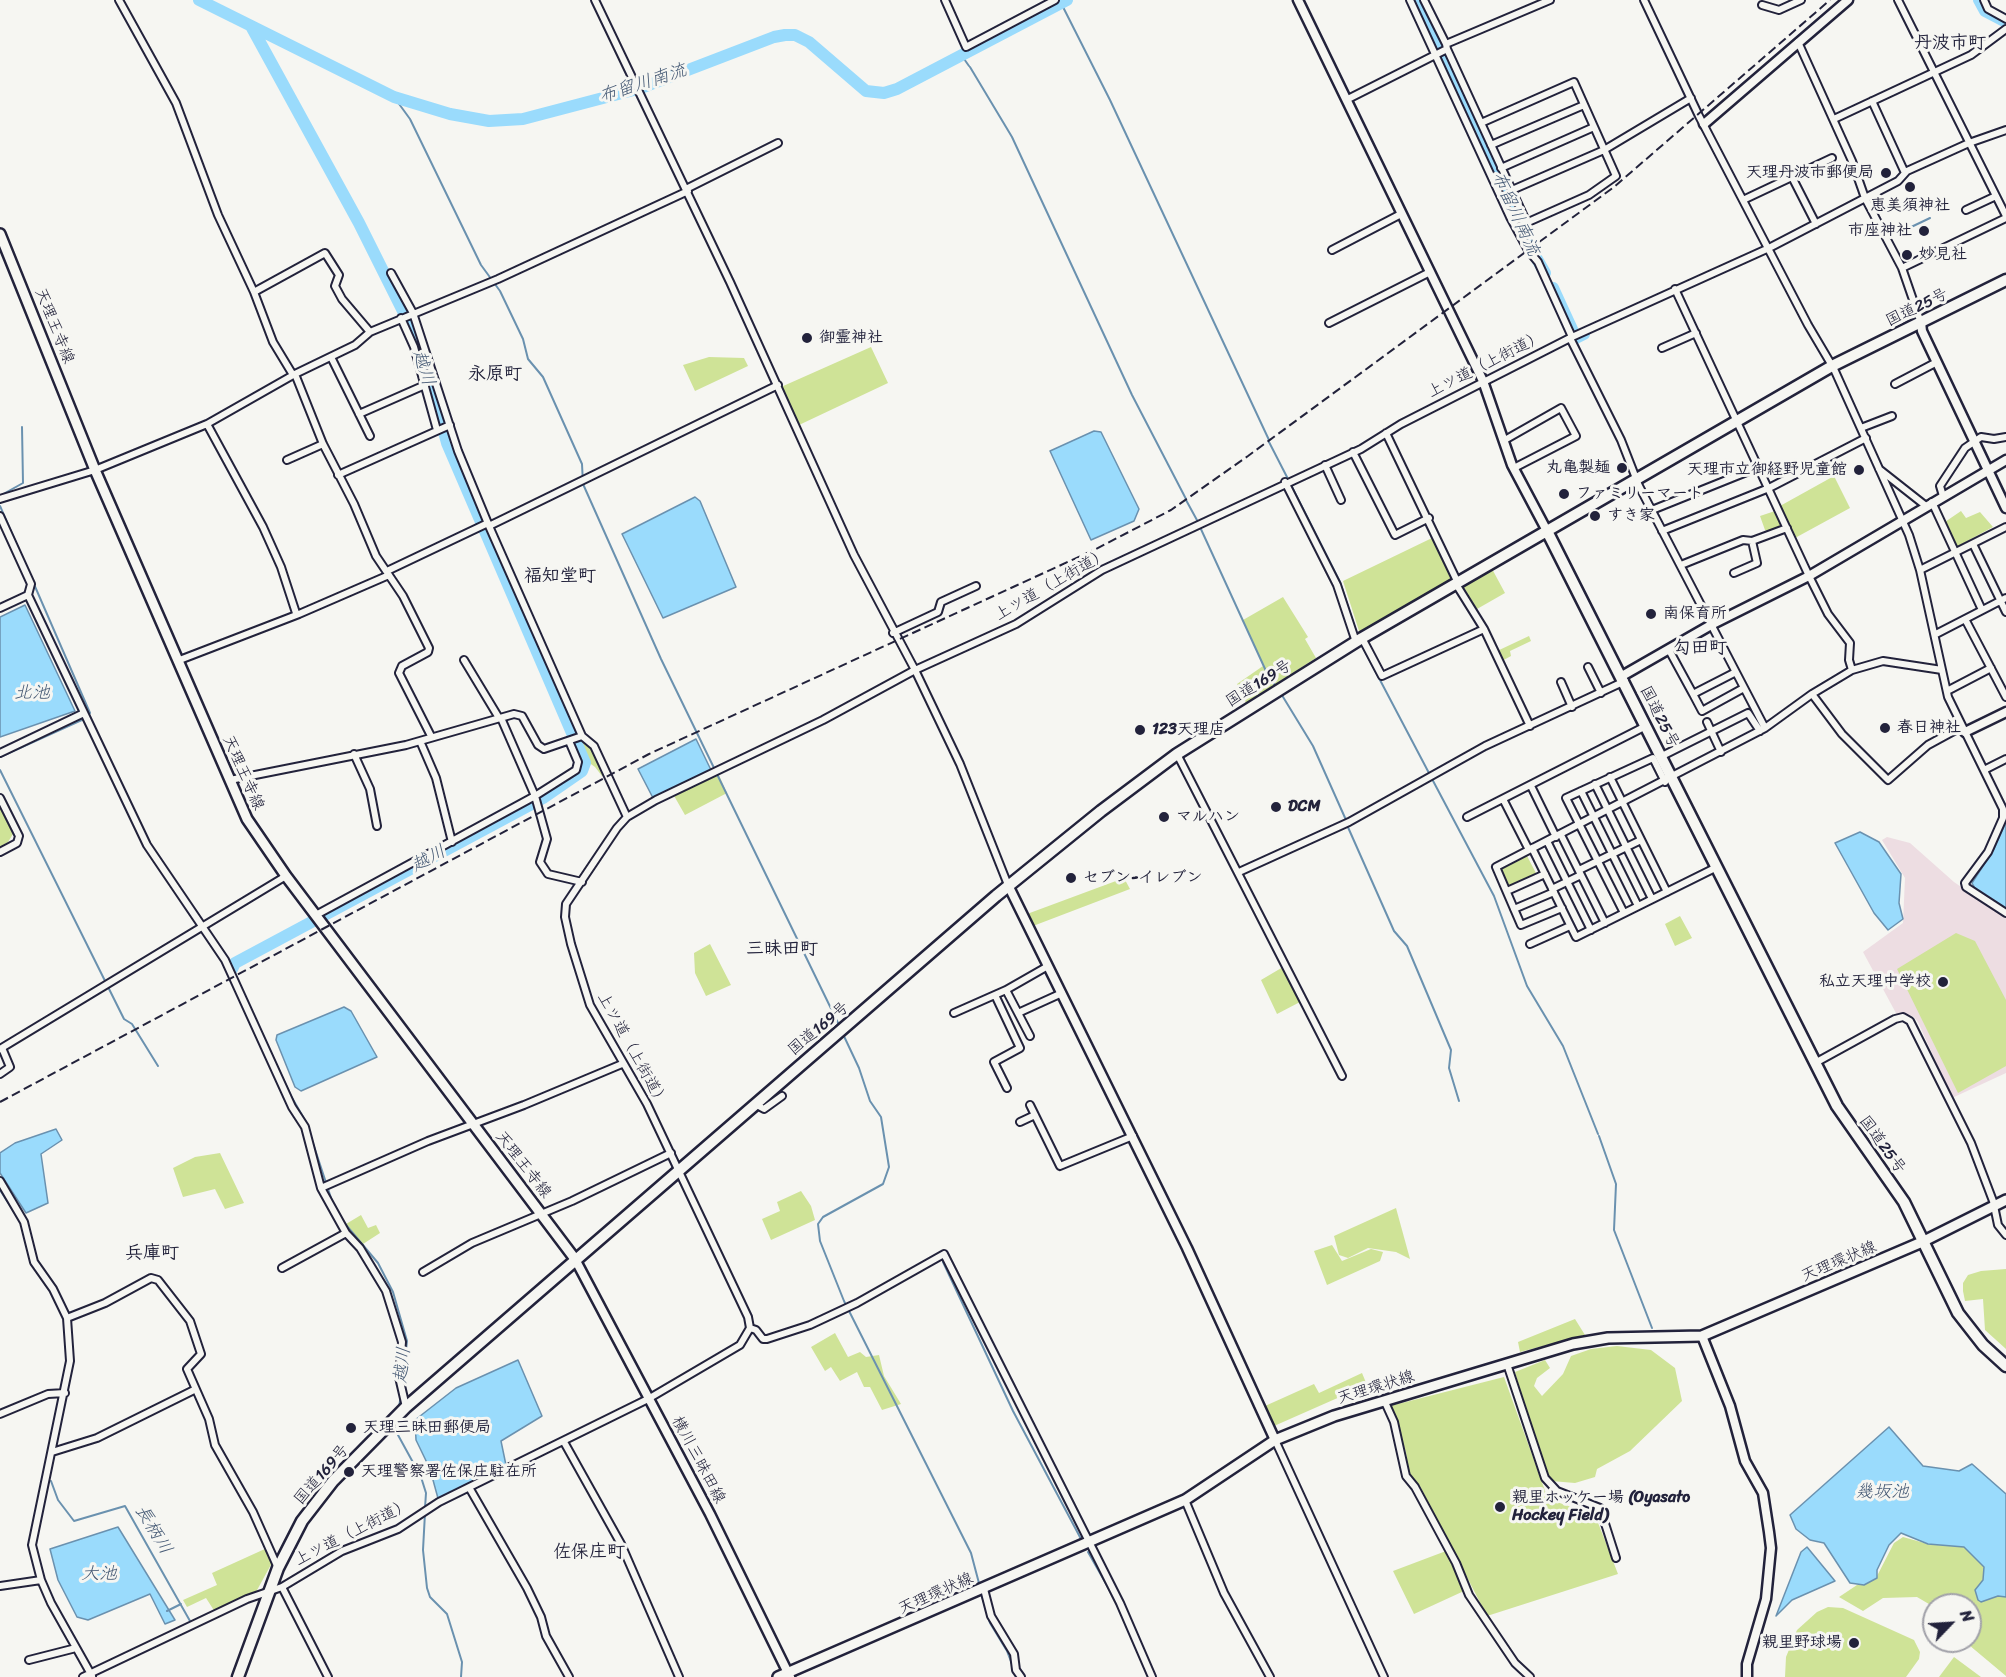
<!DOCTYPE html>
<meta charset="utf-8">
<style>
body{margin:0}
#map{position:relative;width:2006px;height:1677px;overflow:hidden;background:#f6f6f2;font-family:Sriracha,sans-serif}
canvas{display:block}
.north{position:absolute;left:1922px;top:1593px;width:60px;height:60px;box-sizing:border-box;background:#f6f6f2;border:2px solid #a1a1a9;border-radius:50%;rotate:65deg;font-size:16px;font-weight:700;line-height:24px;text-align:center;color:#22223b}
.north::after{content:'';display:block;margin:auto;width:21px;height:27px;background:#22223b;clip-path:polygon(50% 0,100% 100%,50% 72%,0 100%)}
</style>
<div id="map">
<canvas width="2006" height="1677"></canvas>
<div class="north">N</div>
</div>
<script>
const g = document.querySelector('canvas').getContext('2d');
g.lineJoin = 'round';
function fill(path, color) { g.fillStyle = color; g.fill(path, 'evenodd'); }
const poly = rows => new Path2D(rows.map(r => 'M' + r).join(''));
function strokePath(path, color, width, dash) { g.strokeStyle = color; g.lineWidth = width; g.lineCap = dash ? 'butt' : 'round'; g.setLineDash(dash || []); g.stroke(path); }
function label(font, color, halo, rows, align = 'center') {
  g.font = font + ' Sriracha,"Klee One",sans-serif'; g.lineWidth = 6; g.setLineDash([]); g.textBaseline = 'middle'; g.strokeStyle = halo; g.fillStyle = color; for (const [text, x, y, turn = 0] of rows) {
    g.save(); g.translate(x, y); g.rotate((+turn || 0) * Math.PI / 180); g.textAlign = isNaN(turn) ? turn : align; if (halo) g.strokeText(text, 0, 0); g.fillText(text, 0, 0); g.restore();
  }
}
fill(poly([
 [1887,837,1910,843,1954,882,2006,918,2006,1073,1952,1098,1918,1022,1914,1017,1904,1013,1897,1015,1863,952,1903,923,1905,878,1882,840]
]), '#eddde2');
fill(poly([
 [871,347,888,383,799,425,781,387],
 [709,357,744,358,748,366,695,391,683,365],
 [1834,476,1850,508,1795,538,1780,506],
 [1775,511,1782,526,1769,532,1765,530,1760,516],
 [1961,511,1966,518,1980,512,1993,527,1958,546,1952,544,1942,524],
 [1432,538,1453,582,1360,634,1343,581],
 [1491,567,1505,593,1477,609,1462,584],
 [1283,597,1308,637,1305,639,1316,658,1246,703,1237,684,1263,666,1243,620],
 [1529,636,1531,641,1510,651,1511,656,1500,662,1495,652],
 [582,736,590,741,607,774,602,776,595,767,584,759,576,739],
 [718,773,727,793,685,815,673,794],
 [0,807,13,834,8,842,0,847],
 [1526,854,1537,875,1508,888,1499,868],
 [1124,878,1130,889,1033,926,1027,914],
 [1680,916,1692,938,1675,946,1665,924],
 [1956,933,1975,941,2006,1000,2006,1066,1958,1093,1897,969],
 [710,944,731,985,706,996,695,973,694,953],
 [1283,967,1300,1002,1277,1014,1261,980],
 [220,1153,244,1203,225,1209,215,1189,183,1197,173,1168,195,1157],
 [801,1191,811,1206,815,1220,771,1240,762,1219,780,1211,777,1202],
 [1396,1208,1410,1259,1396,1252,1368,1248,1348,1258,1339,1255,1334,1236],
 [361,1215,368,1228,376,1225,380,1233,363,1244,346,1224],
 [1332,1245,1342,1261,1371,1249,1383,1252,1380,1261,1327,1285,1314,1251],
 [2006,1269,2006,1349,1985,1330,1983,1299,1965,1301,1963,1291,1963,1283,1968,1275,1981,1271],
 [1575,1319,1585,1335,1520,1352,1518,1342],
 [835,1333,848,1357,860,1352,866,1357,879,1355,884,1376,901,1404,882,1410,870,1387,864,1387,857,1372,840,1381,831,1367,825,1371,811,1347],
 [1617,1346,1651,1350,1675,1368,1682,1401,1630,1451,1597,1469,1595,1477,1575,1483,1551,1481,1531,1430,1515,1372,1545,1360,1550,1368,1537,1378,1534,1386,1542,1396,1563,1374,1571,1356,1591,1349],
 [1362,1373,1367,1385,1274,1426,1265,1406,1314,1384,1319,1393],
 [1504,1377,1548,1499,1595,1515,1618,1574,1487,1616,1420,1486,1409,1475,1406,1452,1390,1406],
 [1903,1537,1928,1544,1964,1547,1984,1567,1983,1580,1975,1590,1981,1602,1998,1596,2006,1597,2006,1676,1969,1645,1970,1605,1934,1607,1917,1597,1883,1598,1863,1611,1839,1597,1857,1585,1864,1585,1876,1578,1894,1543],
 [267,1548,273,1561,256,1592,215,1612,206,1598,187,1607,183,1600,217,1585,212,1573],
 [1446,1551,1464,1591,1414,1614,1393,1571],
 [1828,1607,1843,1608,1914,1640,1920,1652,1919,1659,1906,1677,1785,1677,1786,1657,1797,1630,1817,1612],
 [1954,1657,1981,1677,1939,1677]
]), '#cfe397');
const water = poly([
 [1094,431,1101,432,1139,509,1134,521,1091,540,1050,451,1094,431],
 [695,497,700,501,736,587,663,618,622,534,695,497],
 [25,605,75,711,0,737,0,617,25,605],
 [696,739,711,770,653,798,638,769,696,739],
 [2006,822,2006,909,1976,890,1972,883,1994,849,2006,822],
 [1860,832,1879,842,1901,874,1899,903,1903,919,1888,930,1874,913,1835,843,1860,832],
 [344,1007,351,1011,377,1057,301,1091,295,1087,276,1040,277,1035,344,1007],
 [56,1129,62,1140,41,1154,48,1203,26,1213,0,1173,0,1153,15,1143,56,1129],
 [518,1360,542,1416,501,1441,507,1470,439,1502,430,1469,416,1440,415,1420,456,1388,518,1360],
 [1889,1427,1923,1466,1959,1471,1972,1464,2006,1494,2006,1597,1998,1596,1981,1602,1978,1600,1975,1590,1983,1580,1984,1567,1964,1547,1928,1544,1901,1533,1889,1545,1877,1570,1877,1578,1864,1585,1850,1583,1824,1543,1810,1540,1796,1529,1790,1515,1889,1427],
 [118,1527,175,1620,165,1624,150,1594,88,1620,77,1617,58,1580,50,1549,118,1527],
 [1807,1547,1835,1581,1792,1600,1776,1616,1801,1552,1807,1547]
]);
fill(water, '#9adbfc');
strokePath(water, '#6a91af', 1.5);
strokePath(poly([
 [1061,3,1110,100,1269,440],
 [962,56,969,66],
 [970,67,1012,137,1132,395,1186,499],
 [394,97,410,119,481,265,500,291,523,339,528,359,543,377,582,464,583,484,661,659,840,1027],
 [1907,229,1930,218],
 [1269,442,1288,479],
 [1290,483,1340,582,1358,637],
 [0,496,23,483,22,427],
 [1186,500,1198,522],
 [0,506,90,713,84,719,0,757],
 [1200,527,1266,671,1276,687],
 [1360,642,1430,775],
 [1276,686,1354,637],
 [1280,692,1313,746,1346,820],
 [0,770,124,1019,132,1024,158,1066],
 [1431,777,1494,896,1527,986,1563,1046,1598,1134],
 [1347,825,1394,931,1407,946,1451,1050,1449,1068,1459,1101],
 [235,975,291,1096,306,1122,333,1204],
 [842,1032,859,1068,870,1101,881,1117,889,1167,883,1184,823,1217,818,1224,820,1241,844,1301,971,1553,980,1587],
 [1599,1136,1616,1184,1614,1230,1652,1328],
 [0,1190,21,1223],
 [341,1219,378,1263,393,1292,407,1341,403,1380],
 [943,1262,1013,1411,1081,1539],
 [399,1407,401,1395],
 [397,1422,398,1435,421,1477,426,1493,425,1508],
 [51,1481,58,1500,74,1521,125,1506,190,1621],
 [425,1513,423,1550,427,1588,430,1597,447,1614,462,1662,461,1677],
 [1088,1552,1113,1596],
 [981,1593,990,1623,1007,1651,1015,1672],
 [167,1611,181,1604]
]), '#6a91af', 2);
strokePath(poly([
 [199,0,394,97,450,114,489,121,523,119,641,88,774,37,785,35,795,35,809,42,866,91,884,93,897,89,1067,0],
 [1419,0,1527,242,1545,273],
 [1979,0,1985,11,2006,22],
 [1553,288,1576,338,1584,334],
 [232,969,235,963,543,798,582,771,585,763,447,443,430,382,407,319,359,223,251,26]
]), '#9adbfc', 12);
const street = poly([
 [119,0,176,103,218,215,254,292,273,342,293,375],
 [595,0,730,282,854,555,915,670,960,764,1008,885],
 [945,0,966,47,1055,0],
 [1410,0,1510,217,1528,250,1538,262,1572,337],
 [1424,0,1446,44],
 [1644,0,1699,116,1808,325,1834,369,1909,535,1920,570,1948,697,2003,809,2003,818,1988,852,1965,883,1966,887,2006,913],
 [1898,0,2006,216],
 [1984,0,1988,9,2006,19],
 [1762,5,1779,10,1801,0],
 [1798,42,1852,161,1865,198,1902,268,1921,323],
 [1447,49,1527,223],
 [1346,100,1447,49,1446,44,1550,0],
 [1872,101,1905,173],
 [1834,119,1971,55,2006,29],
 [1481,123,1574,82,1616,176,1589,195,1517,227],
 [1491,145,1584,105],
 [1501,168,1594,127],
 [1792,177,1816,224],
 [686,189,778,143],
 [1512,190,1604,150,1691,98],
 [1743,200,1832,158],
 [1966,210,1996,196],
 [1332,250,1401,214],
 [1902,268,2006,218],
 [391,273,413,313,458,451,489,526,582,736,594,746,627,817],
 [1675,289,1809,576,1828,614,1850,643,1849,660,1852,670],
 [254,292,325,253,339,275,335,286,342,299,370,332],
 [401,318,414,347,437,430],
 [1329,323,1430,272],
 [1570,338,1621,440,1639,486,1765,728],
 [1662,348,1696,333],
 [331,357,370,436],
 [295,374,323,444,354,504,376,556,403,596,429,648,428,652,402,666,399,673,431,736],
 [1895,384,1937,362],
 [359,414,425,385],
 [207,424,263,527,281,567,296,613],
 [1861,428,1892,416],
 [1386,433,1458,583],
 [1503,441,1561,408,1576,436,1514,468],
 [1353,452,1395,535,1429,518],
 [287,460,323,444],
 [1325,465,1341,500],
 [1879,469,1926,506],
 [338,475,450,425],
 [1285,482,1337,585,1356,642],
 [1943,496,1940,486,1965,448,1981,437,1994,439,2006,437],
 [0,499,95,470,207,424,295,374,355,345,370,332,498,279,688,191],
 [1932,502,1982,610],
 [1652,510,1759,467],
 [0,516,31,584,28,595,147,845,225,960,292,1107,305,1127,321,1188,346,1233,360,1248,386,1291,402,1342,399,1377,406,1407],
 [489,526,778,385],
 [1662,531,1769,488,1866,438],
 [1973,544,2006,612],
 [1681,565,1743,540,1752,541,1787,528],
 [1920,570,2006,527],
 [387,571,488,523],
 [1734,573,1757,563,1752,541],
 [1456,584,1484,629,1530,726],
 [0,608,28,595],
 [1965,619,2006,697],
 [893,633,938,612,941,602,976,586],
 [1936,634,2006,598],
 [1362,638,1382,676,1484,629],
 [1669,650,1693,694,1734,673],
 [464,660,499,718],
 [177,661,299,614,389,575],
 [1588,667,1601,693],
 [1561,682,1572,707],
 [1947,691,1991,668],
 [1693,694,1702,711,1742,689],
 [1812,694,1842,734,1888,780,1928,745,1961,727],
 [501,718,535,796,547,839,540,862,548,874,582,882],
 [1707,722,1721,752],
 [420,741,436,778,452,842],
 [0,753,84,713],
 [354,754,370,789,377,826],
 [1177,754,1342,1076],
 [1662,756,1748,713,1760,731],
 [1986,769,2006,759],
 [1610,777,1667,892],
 [230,780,406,745,514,714,522,716,538,745,544,749,582,736],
 [1595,784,1652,899],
 [1531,786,1556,837],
 [1581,791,1638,906],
 [0,798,19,836,17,843,0,852],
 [1503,799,1529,850],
 [1467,817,1646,726],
 [1561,835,1605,923],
 [1547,841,1591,930],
 [1532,848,1576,937,1717,867],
 [1579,870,1641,840],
 [1239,872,1349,822,1485,746,1625,681],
 [1552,889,1581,875],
 [1507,891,1545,874],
 [1562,908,1521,925,1496,867,1765,728,1812,694,1852,670,1883,661,1942,670],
 [1514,909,1554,892],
 [1624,913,1566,798,1653,758,1665,782],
 [316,915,535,796,576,770,578,762,569,741],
 [1530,944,1570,926],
 [1006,990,1030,1036],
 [995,995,1020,1048,994,1062,1007,1088],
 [954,1013,1006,990,1048,966],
 [1018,1013,1062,993],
 [0,1049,286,876],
 [1815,1063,1895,1019,1903,1017,1910,1021,1971,1143,1993,1201,1998,1225,2006,1235],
 [0,1074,10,1067,2,1048],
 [755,1104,764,1109,782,1096],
 [1030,1105,1060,1166,1133,1136],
 [1020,1122,1035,1115],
 [0,1181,24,1222,34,1262,53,1289,67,1318,70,1361,32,1545,41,1580,51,1603,92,1676],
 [321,1188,428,1141,524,1105,622,1064],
 [282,1268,346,1233],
 [423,1272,472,1243,572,1201,671,1153],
 [67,1318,105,1303,151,1278,158,1280,190,1321,201,1354,187,1369,209,1419,215,1445,253,1512,278,1568],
 [750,1328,748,1317,647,1104,590,1005,571,944,565,917,566,904,617,828,627,817,656,800,823,720,915,670,1016,624,1102,570,1361,449,1401,424,1572,337,1769,248,1898,181,1907,171,1969,143,2006,130],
 [1507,1364,1545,1478,1557,1491,1600,1508,1616,1558],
 [1384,1400,1394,1422,1406,1476,1415,1487,1456,1563,1469,1595,1515,1663,1530,1677],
 [0,1414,48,1394,65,1393],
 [1275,1440,1384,1677],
 [564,1442,621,1544,679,1677],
 [52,1452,97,1438,194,1390],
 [470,1489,527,1588,541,1617,546,1636,569,1677],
 [1185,1500,1224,1593,1270,1677],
 [0,1586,41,1580],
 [282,1587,328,1677],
 [984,1589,991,1616,1014,1654,1016,1670,1021,1677],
 [29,1660,76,1648],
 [83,1677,247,1599,282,1587,342,1551,398,1529,439,1502,648,1399,740,1345,750,1328,756,1330,763,1339,767,1339,810,1325,857,1303,944,1254,1120,1603,1152,1677]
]);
const secondary = poly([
 [1298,0,1483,381,1512,465,1547,531],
 [1704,124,1848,0],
 [1921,323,1922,331,2006,508],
 [1622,676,1711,625,1809,576,2006,460],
 [1965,732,2006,712],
 [1008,885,1187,1248,1275,1440],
 [575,1259,710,1514,790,1677],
 [1702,1336,1730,1406,1745,1461,1763,1493,1769,1532,1771,1548,1766,1599,1747,1664,1747,1677]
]);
const primary = poly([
 [0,234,95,470,247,819,286,876,575,1259],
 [778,1677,1185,1500,1275,1440,1334,1416,1573,1344,1608,1338,1702,1336,1922,1242,2006,1200]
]);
const highway = poly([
 [1547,531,1837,1106,1904,1202,1958,1313,1983,1345,2006,1366],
 [238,1677,278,1568,302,1521,333,1481,406,1407,996,896,1101,811,1177,754,1362,638,1832,366,2006,280]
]);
strokePath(street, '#22223b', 10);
strokePath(secondary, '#22223b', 13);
strokePath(primary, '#22223b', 14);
strokePath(highway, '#22223b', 15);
strokePath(street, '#f6f6f2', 6);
strokePath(secondary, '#f6f6f2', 8);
strokePath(primary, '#f6f6f2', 9);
strokePath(highway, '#f6f6f2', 10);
strokePath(poly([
 [0,1102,649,754,1096,549,1171,510,1248,456,1614,187,1830,0]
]), '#22223b', 2, [9, 4.5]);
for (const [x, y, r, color] of [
 [1886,173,6,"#22223b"],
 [1910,187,6,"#22223b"],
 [1924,231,6,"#22223b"],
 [1907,255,6,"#22223b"],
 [807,338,6,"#22223b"],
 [1622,468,6,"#22223b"],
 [1859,470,6,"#22223b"],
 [1564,494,6,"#22223b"],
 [1595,516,6,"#22223b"],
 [1651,614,6,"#22223b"],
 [1885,728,6,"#22223b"],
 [1140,730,6,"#22223b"],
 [1276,807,6,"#22223b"],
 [1164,817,6,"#22223b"],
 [1071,878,6,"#22223b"],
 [1943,982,6,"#22223b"],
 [351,1428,6,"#22223b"],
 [349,1472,6,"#22223b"],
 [1500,1507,6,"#22223b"],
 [1854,1643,6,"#22223b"]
]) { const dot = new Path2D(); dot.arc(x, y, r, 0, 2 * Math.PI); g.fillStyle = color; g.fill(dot); strokePath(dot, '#f6f6f2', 2); }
label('bold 16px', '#22223b', '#f6f6f2', [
 ["天理丹波市郵便局",1874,173,"right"],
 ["恵美須神社",1910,206,"center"],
 ["市座神社",1912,231,"right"],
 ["妙見社",1919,255],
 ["御霊神社",819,338],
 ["丸亀製麺",1610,468,"right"],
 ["天理市立御経野児童館",1847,470,"right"],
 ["ファミリーマート",1576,494],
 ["すき家",1607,516],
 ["南保育所",1663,614],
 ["春日神社",1897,728],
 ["123天理店",1152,730],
 ["DCM",1288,807],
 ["マルハン",1176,817],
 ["セブン-イレブン",1083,878],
 ["私立天理中学校",1931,982,"right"],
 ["天理三昧田郵便局",363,1428],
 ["天理警察署佐保庄駐在所",361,1472],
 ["親里ホッケー場 (Oyasato",1512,1498],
 ["Hockey Field)",1512,1516],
 ["親里野球場",1842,1643,"right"]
], 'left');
label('16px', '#22223b', '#f6f6f2', [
 ["国道25号",1917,308,-26],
 ["天理王寺線",54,326,68],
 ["上ツ道（上街道）",1486,365,-27],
 ["上ツ道（上街道）",1052,585,-30],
 ["国道169号",1259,684,-32],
 ["国道25号",1659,717,63],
 ["天理王寺線",243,773,66],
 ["国道169号",819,1029,-40],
 ["上ツ道（上街道）",632,1050,61],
 ["国道25号",1882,1145,54],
 ["天理王寺線",523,1165,52],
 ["天理環状線",1839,1262,-23],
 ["天理環状線",1376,1388,-17],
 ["横川三昧田線",698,1460,62],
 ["国道169号",322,1475,-49],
 ["上ツ道（上街道）",353,1533,-27],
 ["天理環状線",936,1594,-24]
]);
label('bold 18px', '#22223b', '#f6f6f2', [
 ["丹波市町",1950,43],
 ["永原町",495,374],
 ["福知堂町",560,576],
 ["勾田町",1700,648],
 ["三昧田町",782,949],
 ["兵庫町",152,1253],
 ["佐保庄町",589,1552]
]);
label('italic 18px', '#465a75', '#f6f6f2', [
 ["布留川南流",643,84,-18],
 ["布留川南流",1515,214,65],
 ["越川",423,368,72],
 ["北池",32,693],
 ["越川",429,859,-28],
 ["越川",403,1365,-84],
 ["幾坂池",1882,1492],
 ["長柄川",153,1530,59],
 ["大池",99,1574]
]);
</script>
